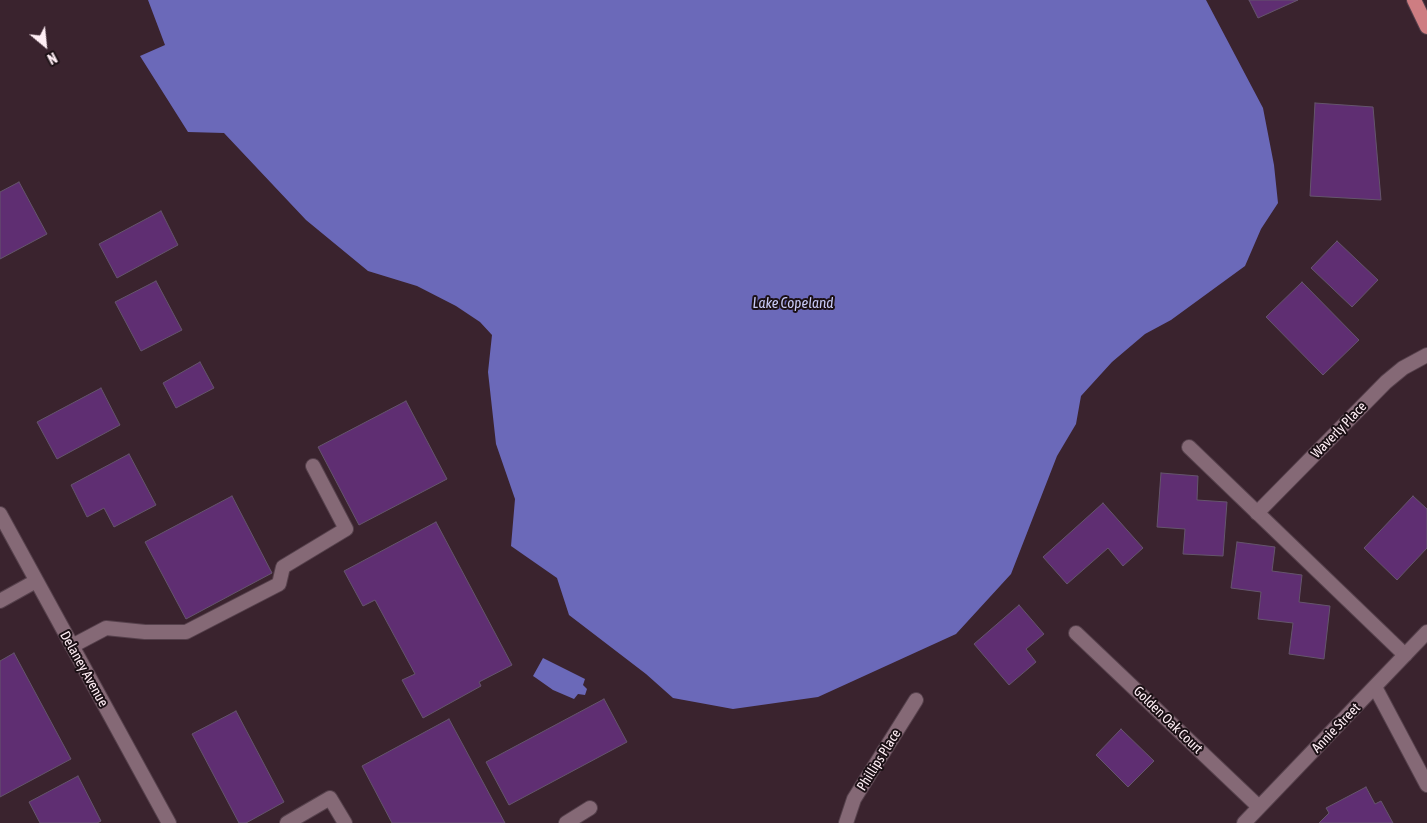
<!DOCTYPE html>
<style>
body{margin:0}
#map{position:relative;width:1427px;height:823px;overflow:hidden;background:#3a232e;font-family:"Asap Condensed",sans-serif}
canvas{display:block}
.north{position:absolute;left:20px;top:20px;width:50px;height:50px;-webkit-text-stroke:4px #1b1015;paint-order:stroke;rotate:152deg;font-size:14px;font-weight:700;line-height:20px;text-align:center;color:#ffeef5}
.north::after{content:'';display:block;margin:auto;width:18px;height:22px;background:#ffeef5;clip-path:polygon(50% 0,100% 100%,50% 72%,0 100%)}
</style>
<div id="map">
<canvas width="1427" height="823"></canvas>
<div class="north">N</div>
</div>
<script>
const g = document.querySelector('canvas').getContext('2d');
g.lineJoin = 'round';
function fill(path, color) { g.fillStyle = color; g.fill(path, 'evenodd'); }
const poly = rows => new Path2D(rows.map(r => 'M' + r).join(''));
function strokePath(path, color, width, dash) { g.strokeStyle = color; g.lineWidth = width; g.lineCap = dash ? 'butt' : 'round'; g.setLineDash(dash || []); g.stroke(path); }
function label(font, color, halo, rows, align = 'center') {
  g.font = font + ' "Asap Condensed",sans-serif'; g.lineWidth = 4; g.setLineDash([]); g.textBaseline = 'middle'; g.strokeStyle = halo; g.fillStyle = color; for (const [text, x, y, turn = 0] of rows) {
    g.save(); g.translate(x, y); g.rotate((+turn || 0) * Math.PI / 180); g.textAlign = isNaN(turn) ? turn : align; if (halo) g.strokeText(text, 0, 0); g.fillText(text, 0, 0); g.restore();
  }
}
fill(poly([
 [148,0,1206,0,1263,108,1274,165,1278,203,1261,229,1245,266,1171,320,1145,334,1112,362,1081,396,1076,424,1057,456,1011,574,956,634,818,697,733,709,673,698,646,674,569,615,557,578,511,546,515,499,496,444,488,372,492,335,480,322,456,306,417,286,368,271,306,220,224,133,188,132,140,56,165,45],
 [543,658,585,679,583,685,587,689,585,695,578,694,574,699,553,690,536,678,533,676]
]), '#6b69b9');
const building = poly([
 [1249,0,1298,0,1258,18,1249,0],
 [1315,103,1373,107,1381,200,1310,196,1315,103],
 [19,182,47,234,0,259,0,192,19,182],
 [161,211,178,245,117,278,99,244,161,211],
 [1337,241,1378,280,1352,307,1311,268,1337,241],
 [156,281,182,330,141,351,115,302,156,281],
 [1302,282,1359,340,1323,375,1266,317,1302,282],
 [200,362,214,388,176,408,163,383,200,362],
 [101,388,120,425,57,459,37,422,101,388],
 [406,401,447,479,359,525,318,447,406,401],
 [129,454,156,505,114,527,104,508,87,517,71,485,129,454],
 [1161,473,1198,476,1197,500,1227,502,1223,556,1183,554,1185,529,1157,527,1161,473],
 [232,496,272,573,186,619,145,542,232,496],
 [1413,496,1427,509,1427,548,1397,580,1364,548,1413,496],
 [1103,503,1143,548,1123,566,1108,548,1067,584,1043,557,1103,503],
 [436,522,512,665,479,682,481,686,423,718,402,680,415,674,375,600,363,606,344,571,436,522],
 [1237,542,1275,547,1272,571,1302,575,1299,602,1330,606,1324,659,1289,654,1293,623,1258,619,1261,592,1231,588,1237,542],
 [1019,605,1044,634,1026,649,1036,662,1009,685,974,644,1019,605],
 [14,653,71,759,0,797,0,661,14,653],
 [604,699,627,742,509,805,486,762,604,699],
 [236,711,284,802,246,823,239,823,192,734,236,711],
 [449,719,505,823,392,823,362,766,449,719],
 [1121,729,1154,761,1128,787,1096,755,1121,729],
 [78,776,101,821,97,823,40,823,29,802,78,776],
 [1366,787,1375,804,1381,801,1393,823,1319,823,1329,813,1326,808,1366,787]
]);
fill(building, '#5f2e72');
strokePath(building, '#65556c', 1);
const service = poly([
 [1189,447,1405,655],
 [72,646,106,628,145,632,186,632,279,584,283,567,346,529,313,466],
 [287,823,330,798,345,823],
 [566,823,590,808]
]);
const minor = poly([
 [1257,513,1386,382,1403,368,1427,355],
 [1076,633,1259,807],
 [1375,687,1427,785],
 [846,823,854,799,916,700],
 [1244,823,1427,632]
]);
const tertiary = poly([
 [0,514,169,823],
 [0,601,36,581]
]);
const primary = poly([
 [1414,0,1427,27]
]);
strokePath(service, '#56414c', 16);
strokePath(minor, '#56414c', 16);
strokePath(tertiary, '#56414c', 16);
strokePath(primary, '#56414c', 16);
strokePath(service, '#856976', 14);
strokePath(minor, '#856976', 14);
strokePath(tertiary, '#856976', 14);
strokePath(primary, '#ce7d82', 14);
label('14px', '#ffeef5', '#1b1015', [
 ["Waverly Place",1339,430,-46],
 ["Delaney Avenue",84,669,61],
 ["Golden Oak Court",1168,720,44],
 ["Annie Street",1336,728,-46],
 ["Phillips Place",879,760,-58]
]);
label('italic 15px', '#c8caf6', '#1b1015', [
 ["Lake Copeland",793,303]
]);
</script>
